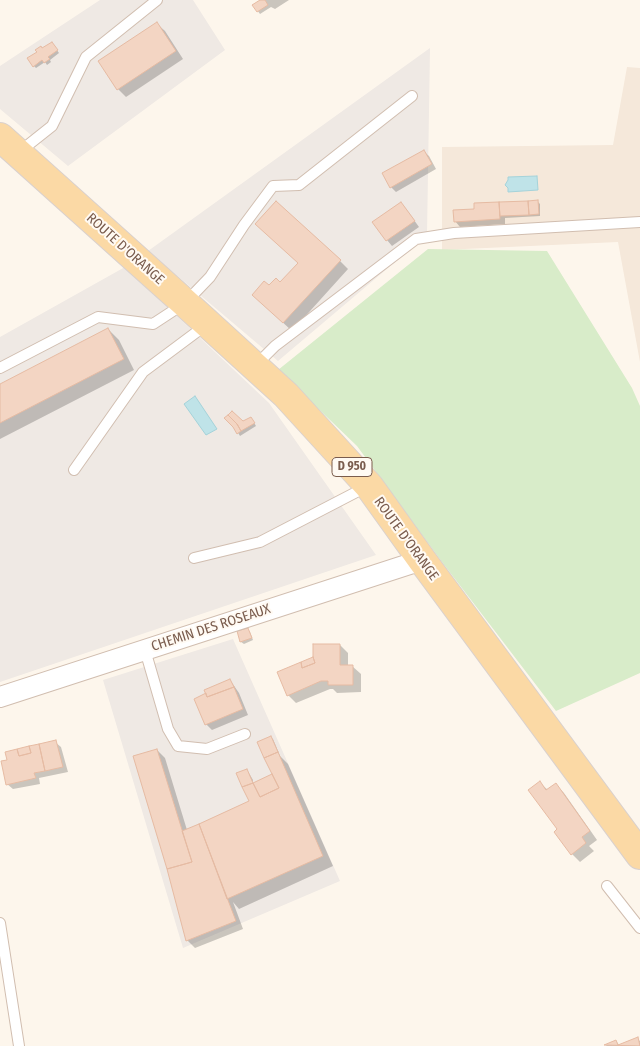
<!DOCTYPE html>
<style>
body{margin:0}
canvas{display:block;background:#fdf6ec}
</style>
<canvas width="640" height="1046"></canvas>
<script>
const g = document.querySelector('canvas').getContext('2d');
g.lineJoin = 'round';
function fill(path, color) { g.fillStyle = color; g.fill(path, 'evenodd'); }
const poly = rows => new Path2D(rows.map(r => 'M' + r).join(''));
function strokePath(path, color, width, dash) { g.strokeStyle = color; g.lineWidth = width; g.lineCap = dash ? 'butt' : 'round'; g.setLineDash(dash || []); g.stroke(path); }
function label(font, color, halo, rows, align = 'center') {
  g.font = font + ' "Fira Sans Condensed",sans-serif'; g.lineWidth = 4; g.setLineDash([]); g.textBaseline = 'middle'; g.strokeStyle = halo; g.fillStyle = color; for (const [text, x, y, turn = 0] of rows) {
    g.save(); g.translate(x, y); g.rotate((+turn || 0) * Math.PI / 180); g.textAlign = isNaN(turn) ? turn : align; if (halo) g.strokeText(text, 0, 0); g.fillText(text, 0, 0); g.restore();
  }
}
fill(poly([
 [627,67,640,68,640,362,618,242,442,250,442,147,613,145]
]), '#f5e8da');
fill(poly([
 [100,0,193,0,225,50,68,166,0,109,0,66],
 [430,48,427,235,278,361,148,251],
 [125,267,269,403,376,555,0,682,0,337],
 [233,639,340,881,183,948,103,680]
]), '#efe9e4');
fill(poly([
 [428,249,547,251,632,388,640,406,640,673,556,711,442,562,357,446,278,370]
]), '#d8ecc9');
const water = poly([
 [537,176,538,190,508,192,508,188,505,185,508,180,508,177,537,176],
 [195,396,217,429,206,435,184,404,195,396]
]);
fill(water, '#bfe3e8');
strokePath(water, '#a5d3da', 1);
fill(poly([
 [262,0,289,0,275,9,271,7,260,14,254,6],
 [156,23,165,31,183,59,126,97,118,89],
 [54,46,59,53,50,60,51,62,47,65,45,62,36,68,34,66,43,49],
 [423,151,429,156,436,169,396,192,391,187],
 [538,202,540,204,540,216,505,218,505,224,460,227,455,221,475,210,475,204],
 [401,203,406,209,419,227,392,246,387,240],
 [340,261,348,269,292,331,262,303,269,287],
 [108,329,119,340,134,370,0,439,0,385],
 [253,421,256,426,240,436,234,426,243,423],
 [247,629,250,632,253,640,244,644,241,642,238,632],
 [340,645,348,653,348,666,352,666,361,674,361,692,337,693,333,689,330,689,296,703,288,695],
 [230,680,239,693,248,715,212,730,206,724],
 [270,737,273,739,280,756,288,764,333,866,239,909,233,902,243,929,195,948,187,940,157,750,165,758,187,830,251,801,247,770,253,780,252,784,271,775,276,779],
 [55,742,61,747,68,772,39,778,40,784,13,789,7,784,8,761],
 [540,783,548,790,556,785,564,793,597,840,589,846,594,851,580,862,572,854,559,830],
 [637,1039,640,1041,640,1046,605,1046,616,1041,620,1046]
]), '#0003');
const building = poly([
 [260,0,265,0,268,5,257,12,252,5,260,0],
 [157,22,176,51,117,90,98,61,157,22],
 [52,42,58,50,48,57,50,59,44,63,42,60,33,67,27,58,37,52,35,50,41,46,42,48,52,42],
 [424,150,432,164,390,188,382,173,424,150],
 [538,200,539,214,529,215,528,201,538,200],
 [276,201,341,260,283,323,252,295,264,281,269,285,276,278,280,282,298,263,255,224,276,201],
 [528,201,529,215,500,216,499,202,528,201],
 [401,202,415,221,386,241,372,222,401,202],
 [499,202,500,219,454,222,453,210,474,209,474,203,499,202],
 [108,328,124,359,0,423,0,384,108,328],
 [232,411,243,421,251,417,255,423,241,431,237,424,228,415,232,411],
 [228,415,237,424,241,431,237,434,233,427,224,418,228,415],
 [248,628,252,638,240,642,237,631,248,628],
 [313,644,340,644,340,665,353,665,353,685,328,685,328,681,321,681,287,696,277,672,301,662,302,668,315,663,313,657,313,644],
 [313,657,315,663,302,668,301,662,313,657],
 [230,679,234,687,207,697,204,690,230,679],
 [234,687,243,709,205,725,194,699,206,693,207,697,234,687],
 [271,736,278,752,264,758,257,742,271,736],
 [56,740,63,767,45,771,39,744,56,740],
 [39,744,45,771,34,773,36,778,6,785,1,761,7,760,5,752,17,749,19,756,31,753,29,746,39,744],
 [29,746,31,753,19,756,17,749,29,746],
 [157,749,192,862,167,869,133,756,157,749],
 [278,752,323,856,227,899,199,824,249,801,242,787,253,783,260,797,279,788,264,758,278,752],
 [247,769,253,783,242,787,236,773,247,769],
 [272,774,279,788,260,797,253,783,272,774],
 [540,781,546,790,556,783,590,831,582,837,586,843,571,855,554,832,557,829,528,790,540,781],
 [199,824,236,921,186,941,167,869,192,862,182,831,199,824],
 [638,1037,640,1046,604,1045,616,1040,618,1045,638,1037]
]);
fill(building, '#f3d5c3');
strokePath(building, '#e6bba3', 1);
const lane = poly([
 [18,153,52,126,86,57,157,0],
 [255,366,275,346,416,239,454,233,640,222],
 [0,368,98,317,153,324,185,303,210,277,244,225,273,186,299,185,412,96],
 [74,470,143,372,206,325],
 [194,558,260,542,368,486],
 [145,650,168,729,178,746,207,749,245,734],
 [607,886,640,928],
 [0,923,19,1046]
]);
const street = poly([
 [0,697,422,560]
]);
const primary = poly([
 [0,137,185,303,286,395,369,486,422,560,640,855]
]);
strokePath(lane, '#d1beb0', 12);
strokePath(street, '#d1beb0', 22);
strokePath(primary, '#dad1cd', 30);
strokePath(lane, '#fff', 10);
strokePath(street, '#fff', 20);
strokePath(primary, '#fbd9a5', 28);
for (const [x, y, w] of [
 [352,467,40]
]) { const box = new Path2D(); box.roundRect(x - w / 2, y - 9.5, w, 19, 4); g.fillStyle = '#fffaf3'; g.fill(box); strokePath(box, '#7a5c4d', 1); }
label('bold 12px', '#7a5c4d', null, [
 ["D 950",352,467]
]);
label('14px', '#7a5c4d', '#fffaf3', [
 ["ROUTE D'ORANGE",125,249,42],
 ["ROUTE D'ORANGE",406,539,54],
 ["CHEMIN DES ROSEAUX",211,628,-18]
]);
</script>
